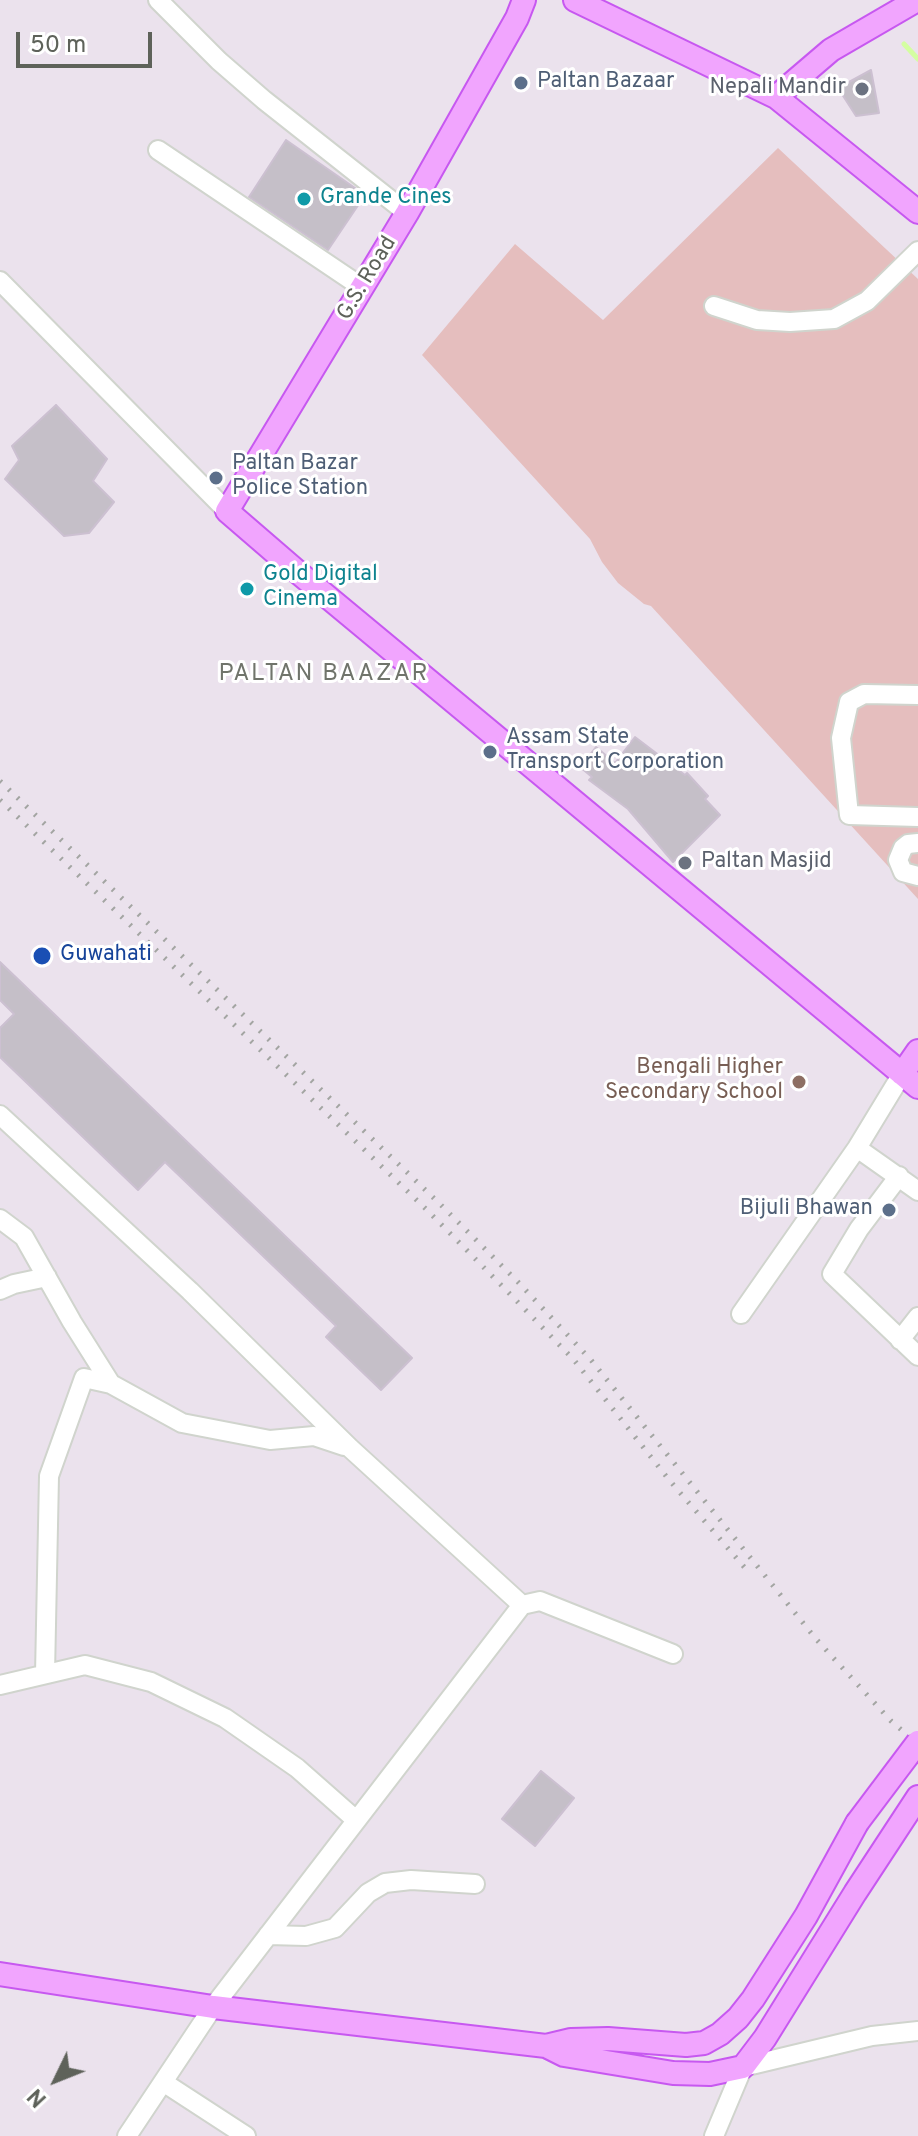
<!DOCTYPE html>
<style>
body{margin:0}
#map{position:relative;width:918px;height:2136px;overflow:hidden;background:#ebe2ed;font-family:Overpass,sans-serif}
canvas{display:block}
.north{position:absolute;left:16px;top:2040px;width:80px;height:80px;-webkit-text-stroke:6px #fff;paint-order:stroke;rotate:227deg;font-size:22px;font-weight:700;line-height:32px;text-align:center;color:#5e625a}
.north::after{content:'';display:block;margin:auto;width:28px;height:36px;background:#5e625a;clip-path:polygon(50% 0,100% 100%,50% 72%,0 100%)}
.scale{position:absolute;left:16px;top:32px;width:136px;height:36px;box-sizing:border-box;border:4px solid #5e625a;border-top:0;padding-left:10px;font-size:24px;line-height:28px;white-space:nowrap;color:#5e625a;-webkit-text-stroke:6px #fff;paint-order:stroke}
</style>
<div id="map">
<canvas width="918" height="2136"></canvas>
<div class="north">N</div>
<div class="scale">50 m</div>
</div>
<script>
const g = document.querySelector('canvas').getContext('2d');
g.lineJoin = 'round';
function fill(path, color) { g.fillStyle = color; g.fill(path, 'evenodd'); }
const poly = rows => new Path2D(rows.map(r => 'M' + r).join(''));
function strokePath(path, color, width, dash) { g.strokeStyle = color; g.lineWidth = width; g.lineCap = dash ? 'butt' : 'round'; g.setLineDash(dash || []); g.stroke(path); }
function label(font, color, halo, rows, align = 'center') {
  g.font = font + ' Overpass,sans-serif'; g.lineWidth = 6; g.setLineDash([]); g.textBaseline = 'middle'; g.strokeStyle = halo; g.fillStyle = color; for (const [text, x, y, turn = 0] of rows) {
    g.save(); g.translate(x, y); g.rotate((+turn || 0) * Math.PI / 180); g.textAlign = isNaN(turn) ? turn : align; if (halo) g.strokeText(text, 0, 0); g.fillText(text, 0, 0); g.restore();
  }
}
fill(poly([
 [778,148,918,279,918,899,651,606,644,604,618,583,602,562,590,539,422,355,515,244,603,320]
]), '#e5bebe');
strokePath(poly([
 [904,44,918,59]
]), '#d4fea1', 5);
const building = poly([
 [871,70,879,113,856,116,838,88,871,70],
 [286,140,365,195,328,250,249,197,286,140],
 [56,405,107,459,93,481,114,502,89,533,64,536,5,479,19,460,12,446,56,405],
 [635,737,685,775,687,773,708,796,705,799,720,815,673,862,628,809,589,780,592,777,580,767,596,747,615,763,635,737],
 [0,962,412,1358,381,1390,326,1337,336,1326,165,1162,138,1190,0,1057,0,1028,14,1014,0,1000,0,962],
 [541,1771,574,1798,535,1846,502,1819,541,1771]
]);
fill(building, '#c5bfc8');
strokePath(building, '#ccc0d1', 2);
const minor = poly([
 [158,0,219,61,264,100,407,213],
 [158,150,363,288],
 [0,281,227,511],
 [714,306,757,320,790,322,834,319,867,301,918,251],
 [918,695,864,694,849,702,841,738,849,815,918,817],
 [918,843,908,844,903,848,898,860,903,872,918,876],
 [0,1115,190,1291,350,1448,522,1605],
 [857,1148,918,1191],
 [899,1176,859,1229,832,1274,918,1356],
 [0,1219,24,1237,72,1322,111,1384,182,1423,270,1440,314,1436,344,1446],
 [0,1290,14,1284,47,1277],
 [741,1314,857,1148,902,1074],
 [900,1340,918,1317],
 [45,1674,49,1476,84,1378,111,1384],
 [0,1685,85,1665,151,1682,225,1718,297,1768,356,1820],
 [268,1935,306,1936,335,1928,368,1893,385,1883,411,1880,475,1884],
 [163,2082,246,2136],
 [127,2136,213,2007,522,1605,540,1601,673,1654],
 [714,2136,743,2067,872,2036,918,2031]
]);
const major = poly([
 [524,0,517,18,407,213,227,511,300,574,918,1087],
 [575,0,776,97,918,212],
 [776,97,831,50,917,0],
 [902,1074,918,1051],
 [0,1974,213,2007,546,2046,571,2040,608,2039,686,2045,704,2043,720,2034,738,2018,753,1999,806,1916,857,1823],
 [546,2046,564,2055,673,2073,710,2074,743,2067,765,2038,855,1893,918,1797]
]);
strokePath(minor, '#d0d4cd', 22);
strokePath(major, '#c758f0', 26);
strokePath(minor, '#fff', 18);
strokePath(major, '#f1a5fe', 22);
strokePath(poly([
 [0,781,441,1205,518,1282,591,1360,816,1639,891,1721,918,1744],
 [0,800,427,1210,506,1290,574,1360,670,1481,745,1568]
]), '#a3a5a2', 5, [2, 10]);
const majorBridge = poly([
 [857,1823,918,1742]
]);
strokePath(majorBridge, '#c758f0', 26, []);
strokePath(majorBridge, '#f1a5fe', 22);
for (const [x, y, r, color] of [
 [521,83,8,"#5c6f8a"],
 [862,89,8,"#6b7280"],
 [304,199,8,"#0f9aa8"],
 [216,478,8,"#5c6f8a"],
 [247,589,8,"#0f9aa8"],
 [490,752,8,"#5c6f8a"],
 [685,863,8,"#6b7280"],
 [42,956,10,"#1a4fb4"],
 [799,1082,8,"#8d6e63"],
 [889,1210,8,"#5c6f8a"]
]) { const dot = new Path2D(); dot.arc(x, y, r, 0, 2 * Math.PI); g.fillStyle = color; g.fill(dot); strokePath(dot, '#fff', 3); }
label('22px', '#4e5e75', '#fff', [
 ["Paltan Bazaar",537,83],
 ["Paltan Bazar",232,465],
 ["Police Station",232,490],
 ["Assam State",506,739],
 ["Transport Corporation",506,764],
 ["Bijuli Bhawan",873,1210,"right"]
], 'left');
label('22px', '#5b616d', '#fff', [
 ["Nepali Mandir",846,89],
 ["Paltan Masjid",701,863,"left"]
], 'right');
label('22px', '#0d838f', '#fff', [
 ["Grande Cines",320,199],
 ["Gold Digital",263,576],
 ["Cinema",263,601]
], 'left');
label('22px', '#5e625a', '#fff', [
 ["G.S. Road",368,279,-59]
]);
label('22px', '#164399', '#fff', [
 ["Guwahati",60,956]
], 'left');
label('22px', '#785e54', '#fff', [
 ["Bengali Higher",783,1069],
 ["Secondary School",783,1094]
], 'right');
g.letterSpacing = '2px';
label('24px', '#70746b', '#fff', [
 ["PALTAN BAAZAR",324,675]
]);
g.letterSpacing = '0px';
</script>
